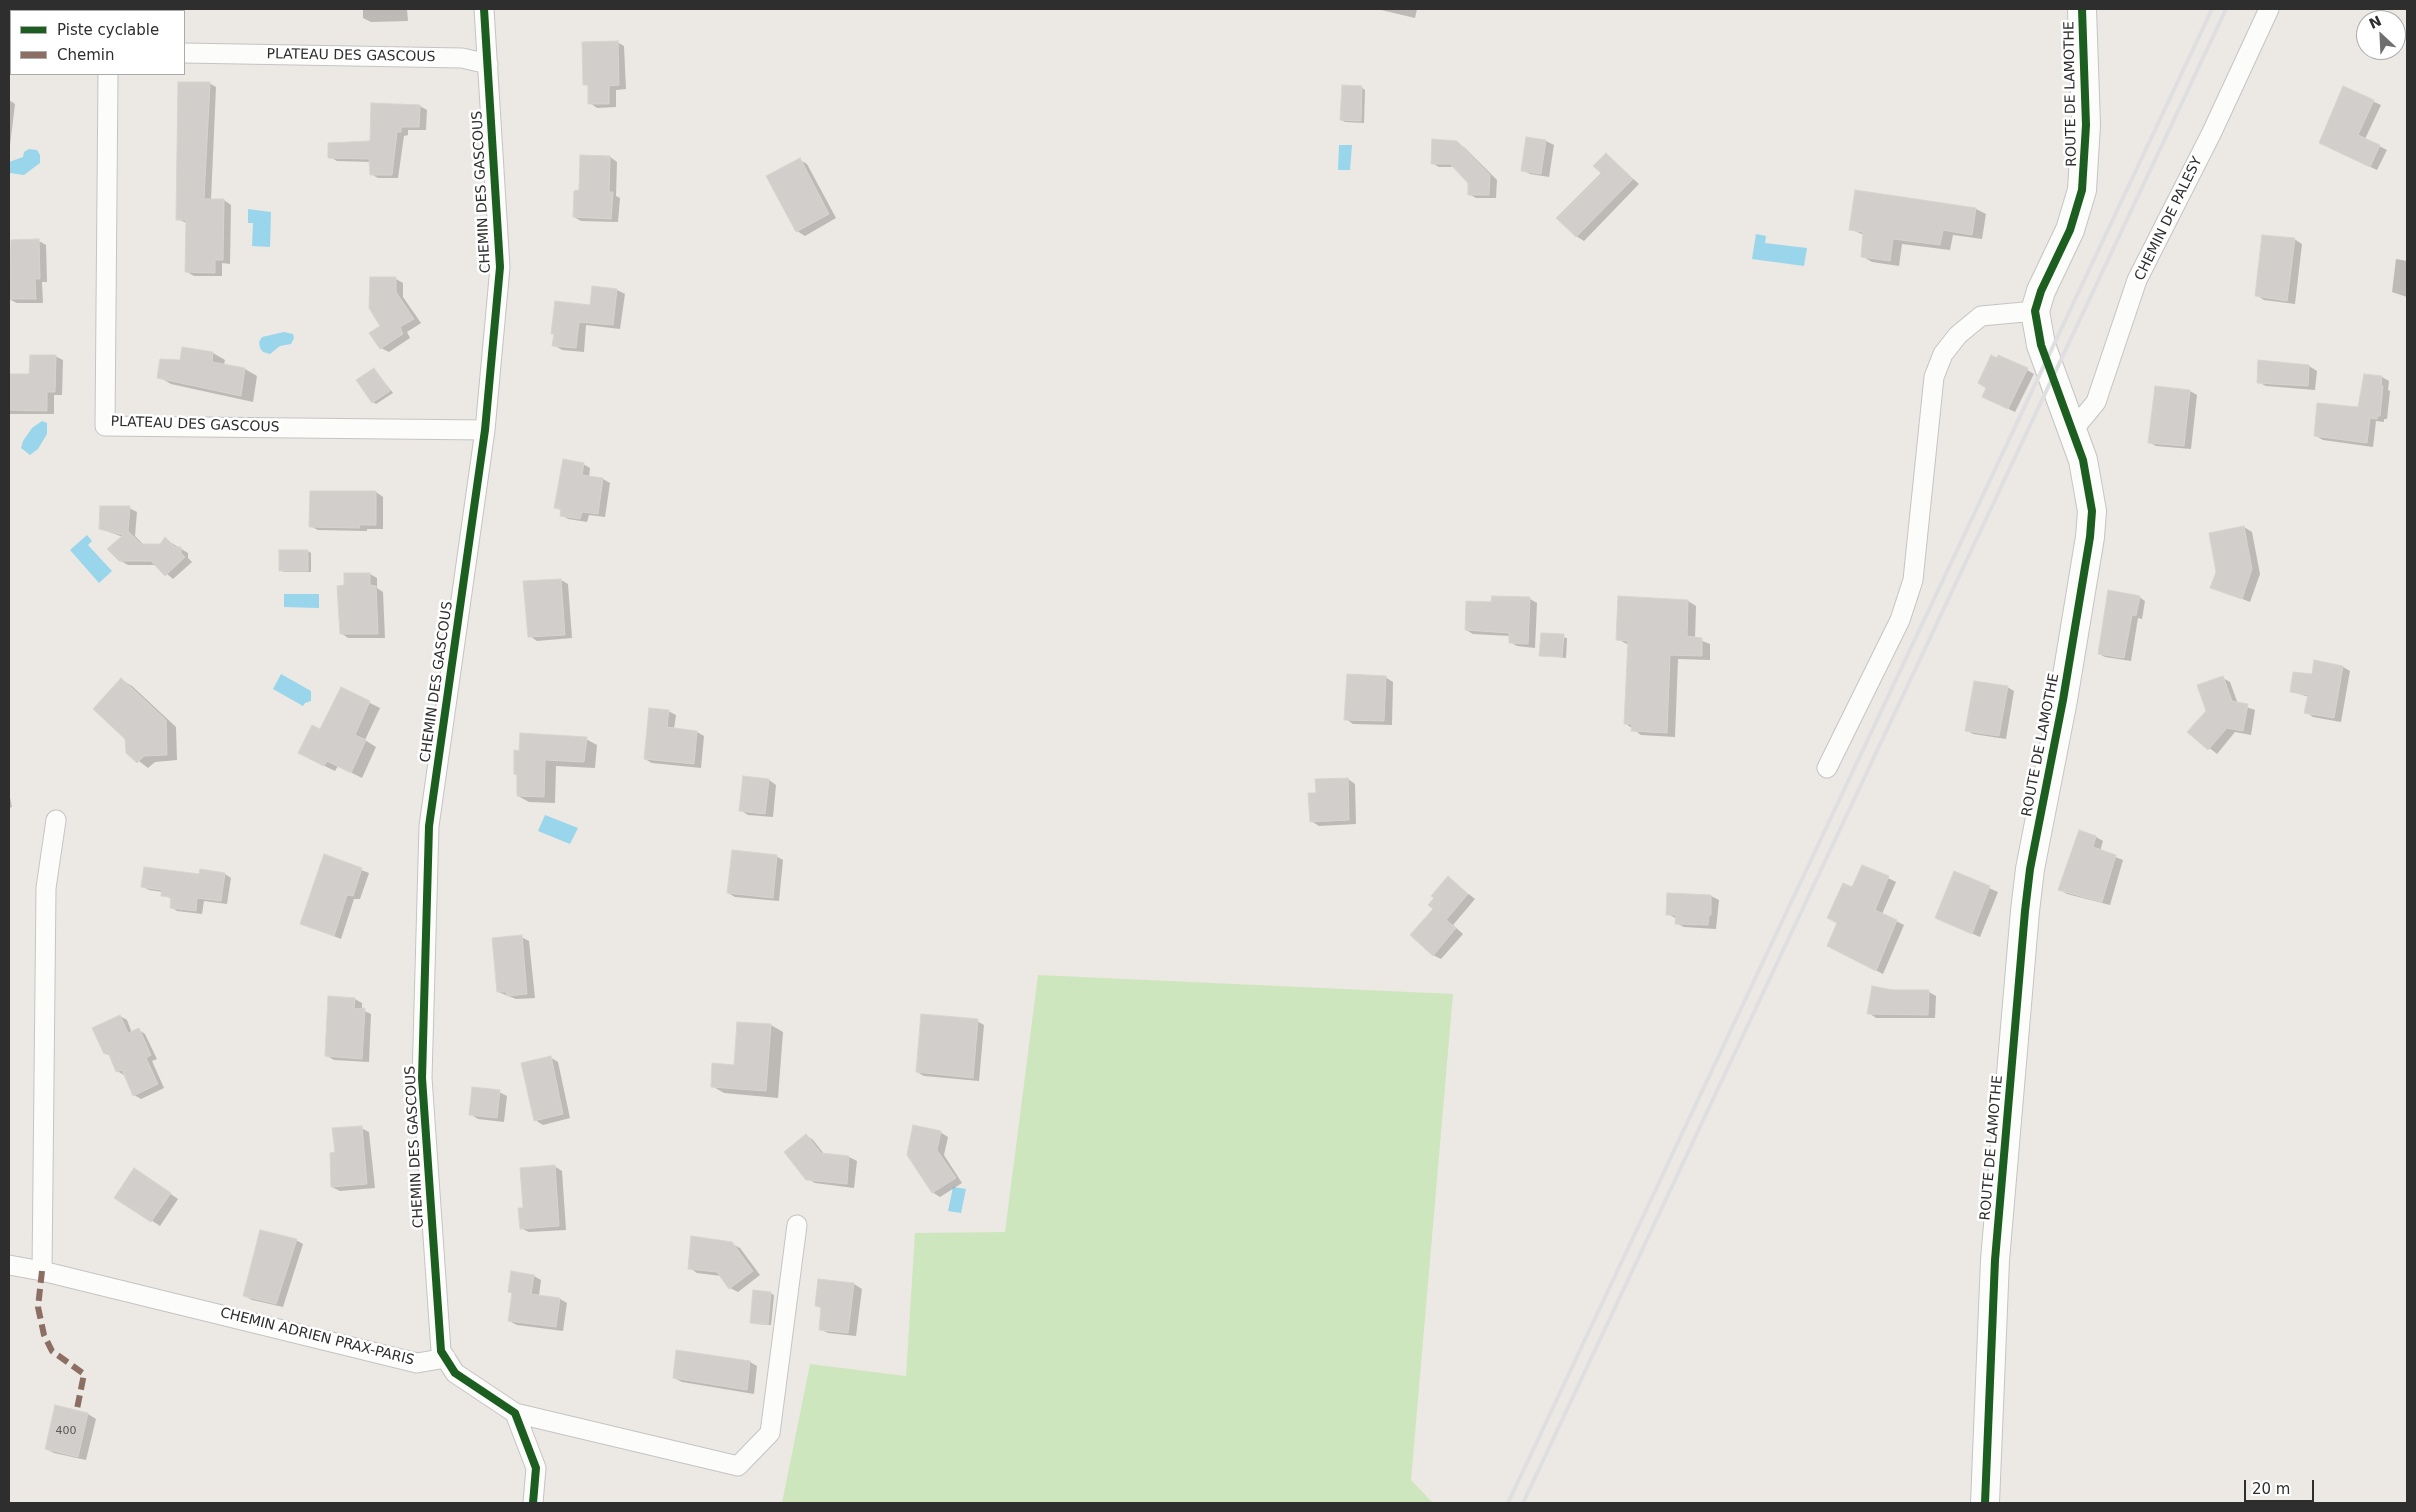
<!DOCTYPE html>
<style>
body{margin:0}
#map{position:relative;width:2416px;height:1512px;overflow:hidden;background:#ece8e4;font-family:"DejaVu Sans",sans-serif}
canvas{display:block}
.frame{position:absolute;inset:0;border:10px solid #2e2e2e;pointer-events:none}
.legend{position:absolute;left:10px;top:10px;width:175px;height:65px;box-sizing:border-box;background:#fff;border:1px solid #ababab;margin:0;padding:6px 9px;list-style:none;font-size:15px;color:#2e2e2e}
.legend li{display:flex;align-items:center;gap:10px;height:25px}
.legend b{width:25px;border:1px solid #ababab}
.north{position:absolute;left:2356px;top:10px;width:50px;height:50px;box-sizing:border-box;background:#fff;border:1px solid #ababab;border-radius:50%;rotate:335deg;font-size:14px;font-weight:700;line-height:20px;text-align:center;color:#2e2e2e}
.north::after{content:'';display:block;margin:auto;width:18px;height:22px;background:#706f6e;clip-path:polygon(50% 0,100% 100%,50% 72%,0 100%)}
.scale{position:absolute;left:2244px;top:1480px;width:70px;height:22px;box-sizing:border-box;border:2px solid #2e2e2e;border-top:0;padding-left:6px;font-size:15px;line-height:18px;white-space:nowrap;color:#2e2e2e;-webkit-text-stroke:4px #fff;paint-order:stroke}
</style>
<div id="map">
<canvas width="2416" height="1512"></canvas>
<div class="frame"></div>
<ul class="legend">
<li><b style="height:6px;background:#1b5e20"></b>Piste cyclable</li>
<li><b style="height:6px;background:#8d6e63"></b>Chemin</li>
</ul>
<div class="north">N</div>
<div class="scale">20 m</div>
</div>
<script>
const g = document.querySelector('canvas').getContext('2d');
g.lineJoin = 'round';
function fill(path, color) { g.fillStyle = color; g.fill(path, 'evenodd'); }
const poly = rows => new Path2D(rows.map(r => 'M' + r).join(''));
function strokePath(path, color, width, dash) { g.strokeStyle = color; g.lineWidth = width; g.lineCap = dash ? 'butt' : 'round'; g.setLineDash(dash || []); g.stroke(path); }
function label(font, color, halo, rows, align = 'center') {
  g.font = font + ' "DejaVu Sans",sans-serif'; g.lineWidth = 5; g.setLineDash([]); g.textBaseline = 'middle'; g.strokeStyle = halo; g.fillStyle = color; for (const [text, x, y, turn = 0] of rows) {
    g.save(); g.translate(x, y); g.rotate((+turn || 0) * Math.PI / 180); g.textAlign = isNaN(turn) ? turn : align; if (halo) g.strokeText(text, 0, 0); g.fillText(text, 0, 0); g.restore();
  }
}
fill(poly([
 [1038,975,1453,994,1411,1480,1433,1503,782,1503,810,1364,906,1376,915,1233,1005,1232]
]), '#cee6be');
fill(poly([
 [1339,145,1352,145,1350,170,1338,170],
 [29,149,37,150,40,155,40,163,24,175,10,173,9,162,23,157,24,152],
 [248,209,271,212,270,247,252,246,253,223,248,223],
 [1756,234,1766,236,1765,243,1807,248,1804,266,1752,259],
 [284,332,293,334,294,338,291,344,280,346,270,354,263,352,260,348,259,342,262,337],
 [42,421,47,423,47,434,38,449,30,455,21,448,23,441,32,428],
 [87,535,92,541,88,545,112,571,99,583,70,550],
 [284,594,319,594,319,608,284,607],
 [281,674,311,691,311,701,305,703,303,706,273,689],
 [545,815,578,828,570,844,538,831],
 [953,1187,966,1189,961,1213,948,1211]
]), '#99d6ec');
fill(poly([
 [363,9,407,9,408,21,371,22,363,18],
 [1377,9,1417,9,1415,18],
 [617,42,624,46,626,89,616,90,616,107,597,108,590,103,589,86,584,84],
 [209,83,216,87,211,200,224,200,231,205,230,264,222,263,222,276,194,276,187,272,187,223,177,219],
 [1362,88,1365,90,1364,123,1345,122,1341,120],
 [2344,88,2381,105,2365,139,2387,150,2377,170,2328,147],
 [9,100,15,104,9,154],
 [372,104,420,106,427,110,426,130,408,130,408,135,404,136,398,178,378,178,371,174,371,162,337,161,330,157,371,142],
 [1527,138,1546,141,1554,145,1549,177,1530,174,1522,170],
 [1456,142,1464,147,1497,180,1496,198,1476,198,1469,194,1469,182,1455,167,1439,167,1432,163],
 [1606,154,1639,184,1584,241,1576,236,1602,173],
 [581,156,610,157,617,162,616,196,620,198,618,222,581,221,574,217,580,192],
 [800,160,807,164,836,218,805,236,797,231],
 [1856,191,1976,209,1986,214,1982,239,1953,235,1950,250,1902,244,1899,266,1872,262,1862,256,1864,235,1850,229],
 [2294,239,2302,244,2295,304,2264,300,2256,295],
 [39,241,46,245,47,282,42,282,43,303,17,303,9,299,9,259,13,259],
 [2396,259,2407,261,2407,297,2392,292],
 [396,279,403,283,403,297,421,323,407,332,410,338,389,352,381,348,382,326],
 [593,287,617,290,625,294,620,329,586,325,584,352,562,350,554,345,555,335,552,333,591,306],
 [183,349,213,353,225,360,224,365,245,369,257,376,253,402,171,384,159,377,181,361],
 [55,356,63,360,62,395,54,395,54,414,9,414,9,375,30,375],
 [2260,362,2309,366,2317,371,2315,390,2266,386,2258,382],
 [374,369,393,393,376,404,373,402],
 [2027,370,2034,374,2015,412,1990,400],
 [2382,377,2389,381,2388,390,2390,391,2387,419,2384,419,2384,422,2376,421,2373,447,2323,440,2316,436,2359,408],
 [2156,388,2190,391,2197,395,2191,449,2156,446,2149,442],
 [583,464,590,468,589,477,603,479,610,483,605,517,589,515,587,522,568,519,561,515,562,511,555,507],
 [376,492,383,497,383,529,367,529,367,531,318,530,310,526],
 [129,508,137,512,135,536,144,545,160,546,165,539,188,553,188,558,192,562,173,579,156,565,128,565,119,560,123,537,101,529],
 [2244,527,2252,532,2260,574,2250,602,2212,587],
 [308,551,311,553,311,572,284,572,281,570],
 [370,574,377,578,377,588,383,592,385,638,348,638,341,633,346,586],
 [561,580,568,584,572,638,537,641,530,636],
 [2139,597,2145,601,2142,619,2138,618,2131,661,2105,657,2099,654],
 [1530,599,1537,603,1535,648,1517,646,1510,642,1510,636,1473,634,1466,630,1493,603],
 [1688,601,1696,606,1695,638,1710,644,1710,660,1678,659,1675,737,1641,735,1625,723,1629,645,1617,639],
 [1542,634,1567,638,1566,658,1540,655],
 [2315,662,2343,667,2350,671,2341,722,2313,717,2306,712,2309,697,2292,692,2313,675],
 [1385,677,1393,682,1392,725,1353,724,1346,719],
 [2223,678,2230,682,2238,704,2255,710,2251,735,2235,732,2217,754,2189,732,2208,711],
 [122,680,132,686,176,727,177,760,155,762,148,768,127,752],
 [2007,687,2014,691,2006,739,1973,734,1966,730],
 [342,689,380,708,365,740,376,747,362,778,338,766,335,771,310,759,320,730],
 [668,711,676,715,674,729,697,732,704,736,701,768,652,763,645,759],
 [586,739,597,745,595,768,556,766,555,803,529,802,518,796,519,776,516,752],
 [1348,779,1355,784,1356,824,1319,826,1311,821,1318,794],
 [769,780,776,785,773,817,748,815,740,810],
 [9,793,12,807,9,808],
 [2096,837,2103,841,2100,851,2123,860,2110,905,2067,894,2060,890],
 [325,856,369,873,360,899,354,899,341,939,301,923],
 [776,856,783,860,779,901,735,897,728,893],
 [1955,873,1998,892,1980,937,1937,918],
 [225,874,231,878,227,904,204,901,202,914,177,911,171,907,172,899,163,895,163,892,149,890,142,886,200,876],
 [1448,878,1475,899,1453,925,1463,934,1441,959,1433,955,1435,909],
 [1888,878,1896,882,1882,914,1904,925,1883,974,1836,950,1853,889],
 [1711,896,1719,900,1716,929,1684,927,1676,923,1677,919,1668,914],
 [521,937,529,941,535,998,516,999,498,992],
 [1893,991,1929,992,1936,996,1935,1018,1876,1018,1869,1013],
 [355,999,362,1003,362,1010,371,1014,369,1062,334,1060,327,1056],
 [120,1016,127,1020,132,1033,139,1030,145,1034,157,1059,152,1061,164,1088,141,1099,134,1095,124,1075,117,1071,111,1056,105,1053],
 [977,1021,984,1025,979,1081,924,1076,917,1072],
 [771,1025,783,1032,778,1098,724,1093,712,1086,735,1066],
 [550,1057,558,1062,570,1118,543,1125,535,1120],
 [499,1092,507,1096,504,1122,478,1119,470,1114],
 [361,1128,369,1132,375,1188,340,1191,332,1187,336,1153],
 [940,1132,948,1137,944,1155,962,1183,940,1197,932,1192,908,1154],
 [806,1135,813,1140,825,1155,849,1157,857,1161,854,1188,815,1183,807,1179],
 [554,1166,562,1171,566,1230,529,1232,521,1228,524,1209],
 [142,1174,178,1199,160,1226,116,1197],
 [296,1240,303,1244,283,1307,252,1300,245,1296],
 [732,1244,740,1248,760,1275,738,1292,730,1288,721,1276,697,1273,690,1268],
 [534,1276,541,1280,539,1296,560,1299,567,1303,563,1331,517,1325,509,1321,513,1294,509,1291],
 [819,1280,854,1284,862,1289,856,1336,828,1333,820,1329,822,1309,816,1305],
 [770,1293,774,1295,771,1325,755,1324,752,1322],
 [750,1362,757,1366,754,1394,682,1382,674,1378],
 [56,1407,88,1414,96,1419,86,1460,54,1453,46,1449]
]), '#0003');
const building = poly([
 [618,41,619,85,609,86,609,104,588,104,588,85,583,85,582,42,618,41],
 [178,82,210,82,204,199,224,199,223,260,215,260,215,273,185,272,186,220,176,220,178,82],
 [1342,85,1362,86,1361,121,1340,120,1342,85],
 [2343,86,2374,100,2358,135,2380,145,2370,167,2319,143,2343,86],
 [371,103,420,105,419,127,401,127,401,132,397,132,392,175,370,175,369,159,328,158,328,143,370,141,371,103],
 [1526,137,1546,140,1541,174,1521,171,1526,137],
 [1432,139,1457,141,1490,175,1489,195,1468,195,1468,183,1450,164,1431,164,1432,139],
 [1606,153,1633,179,1576,237,1556,218,1601,173,1593,166,1606,153],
 [580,155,610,156,609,192,613,192,611,219,573,217,574,191,579,190,580,155],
 [800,158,829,214,796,232,766,176,800,158],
 [1855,190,1976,208,1972,235,1943,230,1940,245,1893,239,1890,261,1861,257,1863,232,1849,230,1855,190],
 [2262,235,2295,238,2287,301,2255,296,2262,235],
 [39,239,40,279,35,279,36,299,9,299,11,240,39,239],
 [370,277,396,277,396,292,414,319,400,327,403,334,380,349,369,333,380,326,369,308,370,277],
 [592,286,617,289,613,325,579,322,576,348,552,346,554,334,551,334,555,301,590,305,592,286],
 [182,347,213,352,212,362,245,368,241,396,157,378,160,359,180,360,182,347],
 [30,355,56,355,55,392,47,392,47,411,9,410,9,374,29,374,30,355],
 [1991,355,1997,358,1998,355,2028,368,2008,409,1982,397,1986,388,1978,383,1991,355],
 [2258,360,2309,365,2308,386,2257,383,2258,360],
 [374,368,390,391,372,403,356,380,374,368],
 [2364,374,2382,376,2381,386,2383,386,2380,416,2377,416,2377,419,2370,418,2367,443,2314,436,2317,403,2358,407,2364,374],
 [2155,386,2190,390,2184,446,2148,443,2155,386],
 [563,459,584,463,582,475,603,478,598,514,582,512,580,519,560,516,561,509,554,508,563,459],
 [310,491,376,491,376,525,359,525,360,528,309,527,310,491],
 [100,506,130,506,128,531,141,544,160,544,165,537,175,547,181,547,181,553,185,557,165,576,151,561,119,561,107,549,123,535,99,529,100,506],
 [2244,526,2252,569,2242,599,2210,588,2216,572,2209,533,2244,526],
 [279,550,308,550,308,571,279,571,279,550],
 [344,573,370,573,370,585,376,586,378,634,340,634,337,586,344,585,344,573],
 [561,579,565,635,528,637,523,581,561,579],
 [2108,590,2140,596,2136,616,2132,615,2124,658,2098,654,2108,590],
 [1492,596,1530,597,1528,644,1509,643,1509,633,1465,630,1466,601,1491,602,1492,596],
 [1618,596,1688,600,1687,636,1702,638,1702,656,1670,655,1667,733,1631,731,1632,724,1624,724,1628,641,1616,640,1618,596],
 [1541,633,1564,634,1562,657,1539,656,1541,633],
 [2314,660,2343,666,2334,718,2304,713,2308,695,2290,692,2293,672,2312,674,2314,660],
 [1347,674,1386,676,1384,721,1344,720,1347,674],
 [2223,676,2232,701,2248,704,2243,731,2227,728,2208,750,2187,732,2206,711,2197,685,2223,676],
 [121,678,166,720,167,755,144,756,137,763,126,753,125,739,93,709,121,678],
 [1974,681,2008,686,1999,736,1965,731,1974,681],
 [341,687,370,701,355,735,366,740,351,773,327,761,324,766,298,753,312,725,320,729,341,687],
 [649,708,669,710,667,727,697,731,694,764,644,759,649,708],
 [520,733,587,737,584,762,545,760,544,797,517,796,517,775,514,774,514,750,519,751,520,733],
 [743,776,769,779,765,814,739,811,743,776],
 [1348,778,1349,820,1310,822,1308,793,1316,793,1315,779,1348,778],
 [2079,830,2096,836,2093,847,2116,855,2102,902,2058,890,2079,830],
 [732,850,777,855,773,898,727,893,732,850],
 [324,854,362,868,353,896,347,895,334,936,300,924,324,854],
 [1862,865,1889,876,1875,910,1897,920,1876,971,1827,946,1837,923,1827,918,1843,883,1852,887,1862,865],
 [144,867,199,874,200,869,225,873,221,901,197,898,196,911,170,908,171,897,161,896,162,890,141,887,144,867],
 [1954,871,1990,886,1972,934,1935,918,1954,871],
 [1448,876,1468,894,1446,920,1456,928,1433,956,1410,935,1433,909,1428,905,1434,898,1431,896,1448,876],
 [1667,893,1711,895,1711,915,1709,915,1708,925,1675,924,1676,915,1666,915,1667,893],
 [522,935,527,994,507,996,506,992,497,992,492,938,522,935],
 [1872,986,1893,990,1929,990,1928,1015,1867,1014,1872,986],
 [328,996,355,998,354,1009,365,1008,362,1059,325,1056,328,996],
 [921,1014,978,1019,973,1078,916,1072,921,1014],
 [120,1015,128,1033,139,1028,151,1055,146,1058,158,1084,133,1096,122,1070,116,1072,108,1052,104,1054,92,1028,120,1015],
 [737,1022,771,1024,766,1091,711,1087,712,1063,734,1065,737,1022],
 [551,1056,563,1114,534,1121,521,1063,551,1056],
 [472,1087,500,1090,497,1118,469,1115,472,1087],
 [913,1125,941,1131,937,1150,956,1178,932,1193,907,1155,913,1125],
 [362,1126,367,1184,331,1187,330,1153,335,1152,332,1128,362,1126],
 [806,1134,821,1153,849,1156,847,1184,806,1180,784,1152,806,1134],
 [555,1165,559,1226,520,1229,518,1208,523,1208,520,1168,555,1165],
 [134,1168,171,1193,151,1222,114,1198,134,1168],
 [260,1230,297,1239,276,1304,243,1296,260,1230],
 [691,1236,732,1242,753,1271,729,1289,717,1272,688,1269,691,1236],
 [511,1271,534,1275,531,1294,560,1298,556,1327,508,1321,512,1293,508,1292,511,1271],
 [818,1279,854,1283,848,1333,819,1330,821,1307,815,1306,818,1279],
 [753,1290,771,1292,768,1324,750,1323,753,1290],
 [676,1350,750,1361,747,1390,673,1378,676,1350],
 [55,1405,88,1413,78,1457,45,1449,55,1405]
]);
fill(building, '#d1cecb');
strokePath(building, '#d7d4d0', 1);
const street = poly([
 [484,9,500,267,485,430,429,826,422,1078,441,1351,455,1373,515,1413,536,1468,533,1503],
 [9,40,11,40],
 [184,53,462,58,488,64],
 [108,74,105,426,485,430],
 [2073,430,2096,402,2137,280,2212,132,2269,9],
 [1827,768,1900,620,1913,580,1934,377,1943,354,1958,335,1981,316,2035,311],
 [9,1265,42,1271,417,1363,446,1358],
 [42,1271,46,888,56,820],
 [515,1413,738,1466,770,1433,797,1225]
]);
const secondary = poly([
 [1985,1503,1995,1260,2025,911,2030,869,2063,700,2090,537,2092,511,2083,460,2041,345,2035,311,2041,291,2070,230,2082,190,2086,125,2082,9]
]);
strokePath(street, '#c5c4c5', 21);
strokePath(secondary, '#c5c4c5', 30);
strokePath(street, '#fcfcfb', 19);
strokePath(secondary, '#fcfcfb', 28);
strokePath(poly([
 [1508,1503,2212,9],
 [1523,1503,2226,9]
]), '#dfdfe1', 4);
strokePath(poly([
 [42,1271,38,1307,44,1335,52,1351,84,1374,77,1409]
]), '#8d6e63', 6, [12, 6]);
strokePath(poly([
 [484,9,500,267,485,430,429,826,422,1078,441,1351,455,1373,515,1413,536,1468,533,1503],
 [1985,1503,1995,1260,2025,911,2030,869,2063,700,2090,537,2092,511,2083,460,2041,345,2035,311,2041,291,2070,230,2082,190,2086,125,2082,9]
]), '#1b5e20', 8);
label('11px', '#585857', null, [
 ["400",66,1431]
]);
label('14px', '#2e2e2e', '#fff', [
 ["PLATEAU DES GASCOUS",351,56,1],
 ["ROUTE DE LAMOTHE",2071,94,-91],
 ["CHEMIN DES GASCOUS",482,192,-93],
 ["CHEMIN DE PALESY",2169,219,-64],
 ["PLATEAU DES GASCOUS",195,425,2],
 ["CHEMIN DES GASCOUS",437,682,-82],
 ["ROUTE DE LAMOTHE",2041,745,-79],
 ["CHEMIN DES GASCOUS",415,1147,-93],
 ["ROUTE DE LAMOTHE",1992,1148,-85],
 ["CHEMIN ADRIEN PRAX-PARIS",317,1337,14]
]);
</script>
